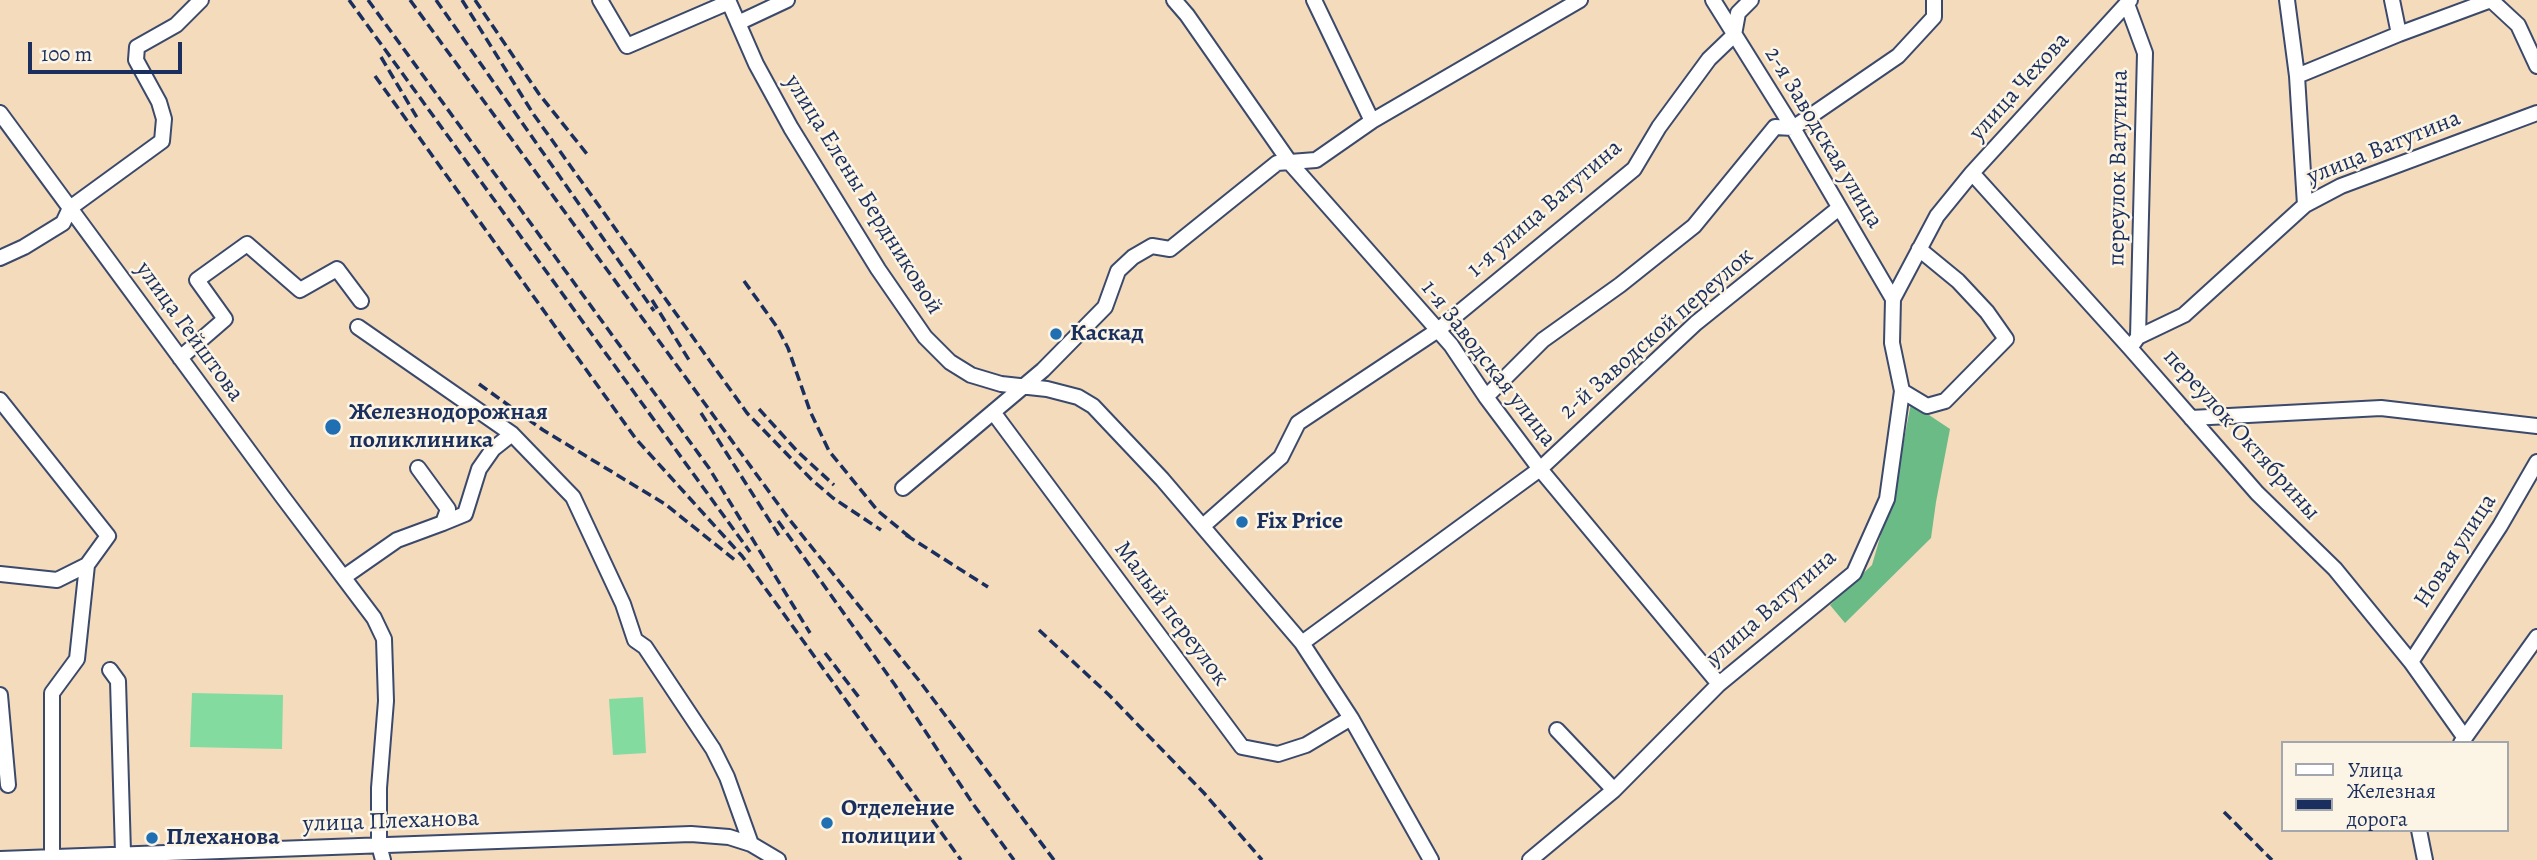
<!DOCTYPE html>
<meta charset="utf-8">
<style>
body{margin:0}
#map{position:relative;width:2537px;height:860px;overflow:hidden;background:#f3dbbb;font-family:Alegreya,serif}
canvas{display:block}
.legend{position:absolute;left:2281px;top:741px;width:228px;height:91px;box-sizing:border-box;background:#fcf5e5;border:2px solid #a2a6af;margin:0;padding:9px 12px;list-style:none;font-size:21px;color:#1b2f5e}
.legend li{display:flex;align-items:center;gap:14px;height:35px}
.legend b{width:35px;border:2px solid #a2a6af}
.scale{position:absolute;left:28px;top:42px;width:154px;height:32px;box-sizing:border-box;border:4px solid #1b2f5e;border-top:0;padding-left:9px;font-size:21px;line-height:24px;white-space:nowrap;color:#1b2f5e;-webkit-text-stroke:5px #fcf5e5;paint-order:stroke}
</style>
<div id="map">
<canvas width="2537" height="860"></canvas>
<ul class="legend">
<li><b style="height:9px;background:#fff"></b>Улица</li>
<li><b style="height:9px;background:#1b2f5e"></b>Железная дорога</li>
</ul>
<div class="scale">100 m</div>
</div>
<script>
const g = document.querySelector('canvas').getContext('2d');
g.lineJoin = 'round';
function fill(path, color) { g.fillStyle = color; g.fill(path, 'evenodd'); }
const poly = rows => new Path2D(rows.map(r => 'M' + r).join(''));
function strokePath(path, color, width, dash) { g.strokeStyle = color; g.lineWidth = width; g.lineCap = dash ? 'butt' : 'round'; g.setLineDash(dash || []); g.stroke(path); }
function label(font, color, halo, rows, align = 'center') {
  g.font = font + ' Alegreya,serif'; g.lineWidth = 5; g.setLineDash([]); g.textBaseline = 'middle'; g.strokeStyle = halo; g.fillStyle = color; for (const [text, x, y, turn = 0] of rows) {
    g.save(); g.translate(x, y); g.rotate((+turn || 0) * Math.PI / 180); g.textAlign = isNaN(turn) ? turn : align; if (halo) g.strokeText(text, 0, 0); g.fillText(text, 0, 0); g.restore();
  }
}
fill(poly([
 [192,693,283,695,282,749,190,747],
 [643,697,646,753,613,755,609,699]
]), '#83dba0');
fill(poly([
 [1911,403,1950,429,1936,502,1931,538,1845,623,1830,605,1872,565,1896,482]
]), '#6abb86');
const minor = poly([
 [600,0,627,46,729,2],
 [728,0,756,64,791,128,878,269,925,337,950,362,971,375,1001,384,1047,389,1078,397,1093,406,1162,479,1302,643,1351,718,1431,860],
 [1174,0,1187,15,1291,164,1451,345,1486,397,1540,469,1719,684],
 [1314,0,1372,121],
 [1713,0,1793,128,1893,299],
 [2287,0,2297,76,2305,205],
 [2392,0,2399,34],
 [2127,4,2145,53,2138,337],
 [738,23,787,0],
 [2297,76,2399,34,2491,0,2518,25,2537,66],
 [0,113,282,496,374,618,384,639,386,701,379,788,379,845,383,860],
 [1972,173,2130,348,2257,493,2335,569,2411,662,2465,738],
 [0,258,24,247,63,223,70,208,162,141,164,119,159,102,136,60,137,47,176,25,201,0],
 [358,327,512,434,573,497,623,604,635,640,645,647,713,749,727,777,751,844],
 [2130,348,2138,337,2184,315,2305,205,2341,186,2537,113],
 [180,358,225,319,197,280,247,244,300,290,337,269,361,301],
 [1902,391,1927,406,1945,401,2006,339,1987,312,1958,281,1919,249],
 [1486,397,1543,340,1620,285,1694,226,1775,127,1793,128,1898,56,1934,17,1934,0],
 [0,400,108,536,87,565,57,580,0,574],
 [993,412,1242,747,1278,754,1306,745,1351,718],
 [2191,418,2381,408,2537,426],
 [903,488,1043,370,1105,307,1118,271,1133,257,1152,246,1170,249,1277,163,1316,160,1372,121,1580,0],
 [443,523,465,514,479,469,493,449,512,434],
 [1203,526,1281,457,1298,423,1438,330,1634,169,1659,127,1709,59,1734,35,1738,13,1751,0],
 [344,577,397,540,443,523,448,509,418,468],
 [1302,643,1540,469,1696,323,1839,208],
 [2411,662,2500,526,2537,462],
 [110,670,118,681,123,853],
 [0,695,8,785],
 [1557,730,1614,790],
 [2461,743,2537,637],
 [2419,830,2425,860],
 [52,856,52,693,77,659,87,565],
 [0,859,691,834,729,837,751,844,778,860],
 [1530,860,1614,790,1719,684,1854,573,1887,499,1902,391,1892,343,1893,299,1937,216,1972,173,2130,0]
]);
strokePath(minor, '#3b496c', 18);
strokePath(minor, '#fff', 14);
strokePath(poly([
 [349,0,750,552],
 [368,0,709,468,810,633],
 [410,0,789,519,921,683,1054,860],
 [436,0,654,311],
 [462,0,534,115,747,413,811,479,833,498,881,530],
 [475,0,539,94,587,154],
 [381,57,419,121],
 [375,76,636,439,742,556,961,860],
 [744,281,777,327,788,348,810,411,829,451,878,511,912,539],
 [652,300,689,360],
 [479,384,543,430,665,504,735,560],
 [759,409,798,452,834,485],
 [701,413,780,537],
 [778,521,895,685,973,804,1014,860],
 [906,535,988,587],
 [1039,630,1109,695,1204,793,1262,860],
 [825,653,861,700],
 [2224,812,2272,860]
]), '#1b2f5e', 3.5, [10, 5]);
for (const [x, y, r, color] of [
 [1056,334,7,"#1f6fb2"],
 [333,427,9,"#1f6fb2"],
 [1242,522,7,"#1f6fb2"],
 [827,823,7,"#1f6fb2"],
 [152,838,7,"#1f6fb2"]
]) { const dot = new Path2D(); dot.arc(x, y, r, 0, 2 * Math.PI); g.fillStyle = color; g.fill(dot); strokePath(dot, '#fcf5e5', 2.5); }
label('24px', '#1b2f5e', '#fcf5e5', [
 ["улица Чехова",2020,87,-48],
 ["2-я Заводская улица",1823,138,59],
 ["улица Ватутина",2384,148,-22],
 ["переулок Ватутина",2119,168,-89],
 ["улица Елены Бердниковой",863,195,58],
 ["1-я улица Ватутина",1545,209,-41],
 ["улица Гейштова",189,332,54],
 ["2-й Заводской переулок",1657,334,-41],
 ["1-я Заводская улица",1488,364,52],
 ["переулок Октябрины",2241,435,48],
 ["Новая улица",2456,551,-57],
 ["улица Ватутина",1772,608,-41],
 ["Малый переулок",1171,614,53],
 ["улица Плеханова",391,822,-2]
]);
label('bold 24px', '#1b2f5e', '#fcf5e5', [
 ["Каскад",1070,334],
 ["Железнодорожная",349,413],
 ["поликлиника",349,441],
 ["Fix Price",1256,522],
 ["Отделение",841,809],
 ["полиции",841,837],
 ["Плеханова",166,838]
], 'left');
</script>
